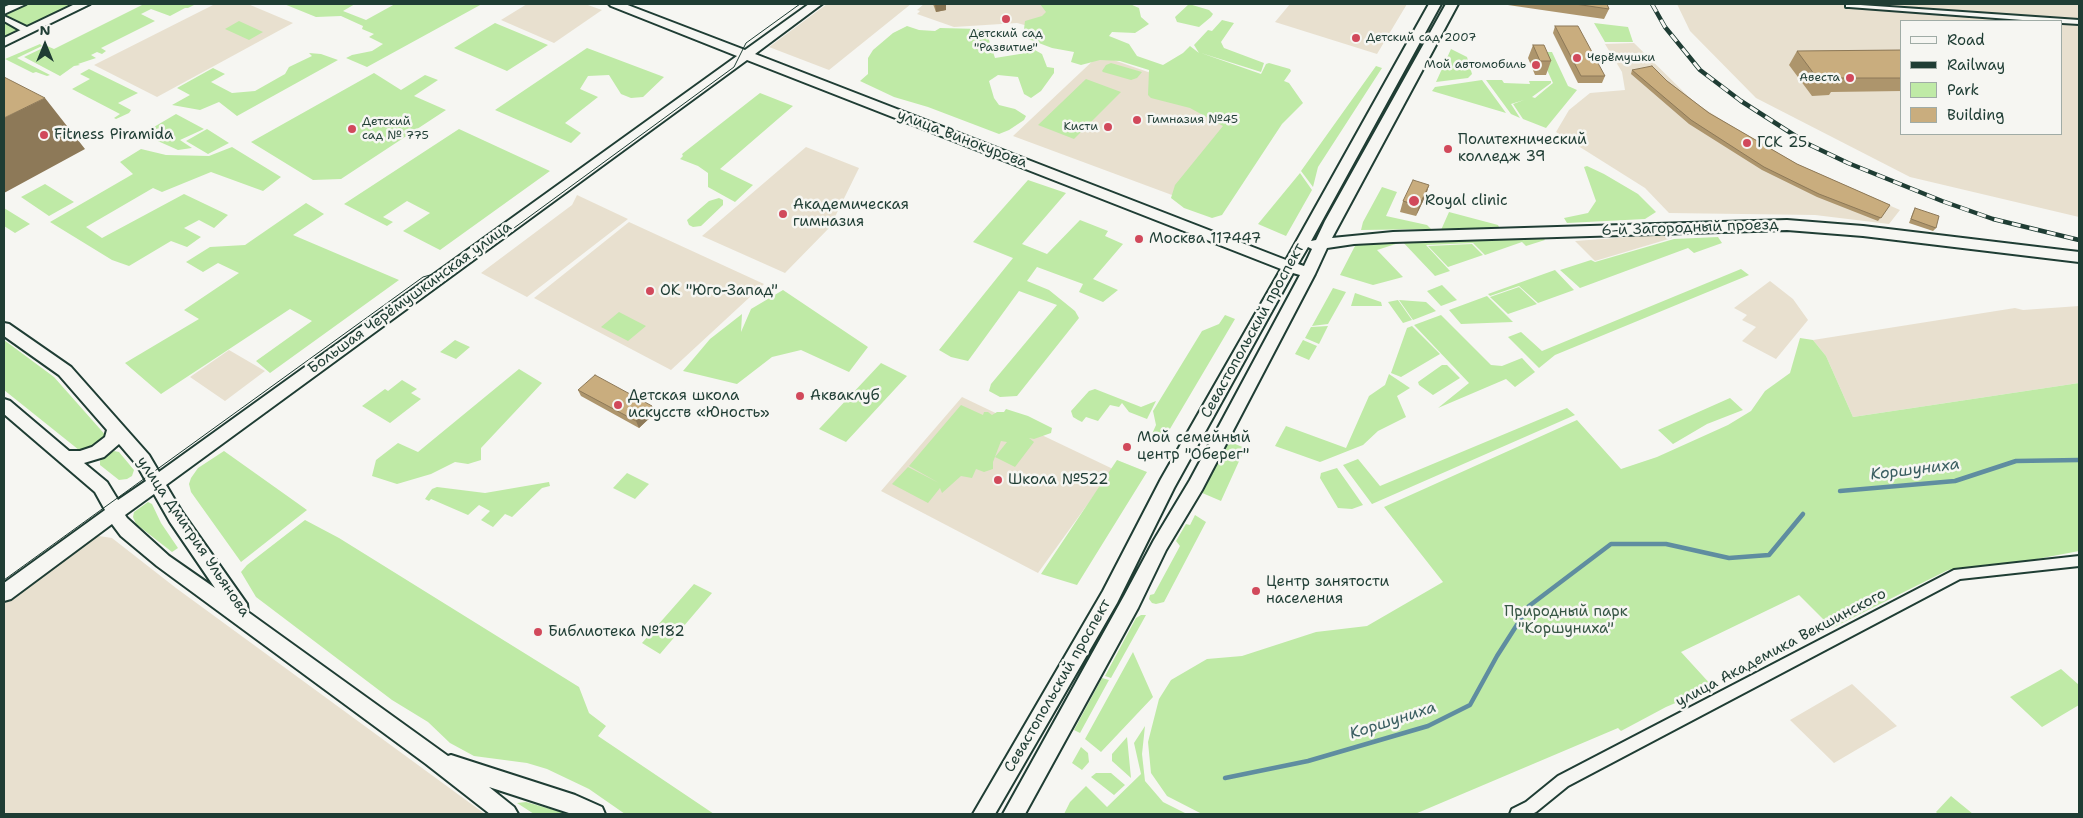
<!DOCTYPE html>
<meta charset="utf-8">
<style>
body{margin:0}
#map{position:relative;width:2083px;height:818px;overflow:hidden;background:#f6f6f2;font-family:"Shantell Sans",sans-serif}
canvas{display:block}
.frame{position:absolute;inset:0;border:5px solid #1f3d34;pointer-events:none}
.legend{position:absolute;left:1900px;top:20px;width:162px;height:115px;box-sizing:border-box;background:#f6f6f2;border:1px solid #a0aca6;margin:0;padding:6px 9px;list-style:none;font-size:15px;color:#1f3d34}
.legend li{display:flex;align-items:center;gap:10px;height:25px}
.legend b{width:25px;border:1px solid #a0aca6}
.north{position:absolute;left:20px;top:20px;width:50px;height:50px;-webkit-text-stroke:4px #f6f6f2;paint-order:stroke;rotate:0deg;font-size:14px;font-weight:700;line-height:20px;text-align:center;color:#1f3d34}
.north::after{content:'';display:block;margin:auto;width:18px;height:22px;background:#1f3d34;clip-path:polygon(50% 0,100% 100%,50% 72%,0 100%)}
</style>
<div id="map">
<canvas width="2083" height="818"></canvas>
<div class="frame"></div>
<ul class="legend">
<li><b style="height:6px;background:#f6f6f2"></b>Road</li>
<li><b style="height:6px;background:#1f3d34"></b>Railway</li>
<li><b style="height:14px;background:#bfeaa6"></b>Park</li>
<li><b style="height:14px;background:#c9ad7e"></b>Building</li>
</ul>
<div class="north">N</div>
</div>
<script>
const g = document.querySelector('canvas').getContext('2d');
g.lineJoin = 'round';
function fill(path, color) { g.fillStyle = color; g.fill(path, 'evenodd'); }
const poly = rows => new Path2D(rows.map(r => 'M' + r).join(''));
function strokePath(path, color, width, dash) { g.strokeStyle = color; g.lineWidth = width; g.lineCap = dash ? 'butt' : 'round'; g.setLineDash(dash || []); g.stroke(path); }
function label(font, color, halo, rows, align = 'center') {
  g.font = font + ' "Shantell Sans",sans-serif'; g.lineWidth = 5; g.setLineDash([]); g.textBaseline = 'middle'; g.strokeStyle = halo; g.fillStyle = color; for (const [text, x, y, turn = 0] of rows) {
    g.save(); g.translate(x, y); g.rotate((+turn || 0) * Math.PI / 180); g.textAlign = isNaN(turn) ? turn : align; if (halo) g.strokeText(text, 0, 0); g.fillText(text, 0, 0); g.restore();
  }
}
fill(poly([
 [215,4,248,4,293,23,157,97,94,65],
 [527,4,585,4,602,10,554,43,501,20],
 [827,4,911,4,829,70,769,47],
 [924,4,1098,4,1054,33,1017,23,954,27,917,14,920,11,917,10],
 [1290,4,1407,4,1377,54,1275,22],
 [1677,4,2079,4,2079,217,1910,177,1756,98,1690,31],
 [1902,21,2062,21,2062,134,1902,134],
 [1634,43,1694,102,1783,159,1900,210,1889,224,1815,215,1669,213,1645,188,1556,132,1569,110,1590,93,1625,90,1622,72,1605,44],
 [1099,55,1148,72,1178,78,1258,103,1180,198,1013,136],
 [806,147,859,168,830,227,785,273,702,236],
 [577,195,628,219,527,297,481,273,572,205],
 [629,222,764,284,671,370,534,298],
 [1669,234,1672,238,1595,261,1575,241],
 [1770,281,1793,299,1808,320,1776,359,1742,341,1756,327,1742,320,1747,315,1734,308],
 [2079,306,2079,383,1853,417,1826,356,1813,340,2015,308,2023,310],
 [229,350,265,371,225,401,190,377],
 [962,397,1113,469,1038,573,881,491],
 [99,536,112,538,176,588,485,814,4,814,4,604,91,539],
 [1852,684,1897,726,1834,763,1790,720]
]), '#e8e0cf');
fill(poly([
 [28,4,76,4,4,38,4,15],
 [144,4,196,4,188,8,185,8,170,16,151,9,141,14,155,21,101,48,106,51,102,54,97,52,91,55,96,58,78,64,80,65,74,66,60,76,24,57,47,46,54,49],
 [284,4,355,4,343,11,366,20,395,4,482,4,367,67,346,58,352,55,372,51,383,44,369,37,374,34,362,29,363,26,341,16,316,17],
 [1040,4,1130,4,1139,8,1141,17,1149,24,1135,33,1112,32,1109,36,1129,44,1137,56,1163,65,1183,53,1190,46,1199,53,1194,45,1208,30,1212,31,1222,20,1234,23,1221,42,1224,48,1264,63,1261,72,1201,53,1261,74,1266,64,1269,63,1290,69,1291,71,1284,81,1289,83,1303,103,1282,124,1222,215,1212,218,1184,208,1171,198,1175,185,1223,126,1190,108,1151,98,1148,95,1149,70,1120,61,1100,60,1081,65,1071,62,1074,52,1052,48,1023,37,1025,21,1042,16,1046,12],
 [1189,4,1209,10,1213,14,1211,17,1199,27,1177,22,1175,17],
 [239,21,263,32,249,40,225,29],
 [495,23,548,45,507,71,454,48],
 [1594,23,1628,27,1633,42,1605,42],
 [907,26,919,30,935,31,940,28,980,29,989,32,989,40,995,58,1026,53,1033,49,1042,54,1047,67,1054,68,1054,73,1041,91,1031,98,1024,94,1018,77,998,75,989,81,994,98,999,105,1015,109,1026,116,1024,120,1009,130,999,134,928,107,894,97,860,81,868,74,868,58,873,50,893,33],
 [40,44,42,46,17,58,50,75,47,76,36,72,33,73,5,59],
 [587,48,664,77,643,97,631,98,621,94,609,75,588,76,580,89,598,97,565,123,581,133,571,143,495,110],
 [1451,49,1467,57,1472,74,1468,78,1436,82],
 [1539,52,1552,52,1568,86,1577,90,1546,128,1523,119,1513,104,1524,100,1511,104,1520,118,1511,114,1486,80,1502,80,1504,83,1530,84,1529,81,1551,81,1551,83,1532,97,1535,98,1553,83],
 [309,53,321,54,338,60,237,116,219,102,200,110,172,105,190,95,177,88,213,68,225,74,211,82,232,93,255,91,285,74,289,67,312,56],
 [1111,63,1142,72,1137,78,1131,80,1103,72,1102,71,1106,65],
 [1376,66,1382,68,1318,167,1313,187,1301,171],
 [89,69,138,93,118,103,131,110,129,113,116,119,114,118,120,114,72,89,90,79,80,74],
 [374,73,401,90,425,75,438,80,414,96,446,110,341,179,313,180,251,142],
 [1086,79,1121,92,1074,139,1038,125],
 [1482,80,1506,113,1432,91,1435,87],
 [760,93,793,106,720,169,753,185,735,202,708,187,708,173,698,166,680,159,683,156,682,154],
 [176,114,204,129,180,140,192,148,178,150,142,134],
 [207,129,229,143,208,154,186,141],
 [459,129,550,171,440,250,403,231,430,213,407,201,383,217,393,222,387,226,344,204],
 [232,147,281,177,263,191,211,172,162,192,153,188,86,227,102,238,184,194,228,215,214,228,199,220,184,228,201,237,187,247,171,241,129,266,112,260,50,222,133,174,120,162,141,149,166,155,209,156],
 [1587,166,1604,174,1638,194,1656,212,1645,219,1567,223,1564,218,1588,213,1596,201,1584,167],
 [1300,173,1312,190,1286,236,1258,224],
 [1028,180,1066,193,1022,244,1047,254,1080,220,1108,231,1105,236,1123,244,1093,279,1118,290,1103,302,1079,292,1083,284,1037,267,1027,281,1049,290,1075,311,1079,318,1017,396,1000,397,989,391,991,384,1057,305,1019,291,968,361,951,357,939,350,1013,258,973,242],
 [45,184,74,202,49,216,21,197],
 [1382,187,1397,192,1386,216,1427,225,1431,229,1361,230,1363,222],
 [719,198,723,200,723,205,701,226,693,227,689,225,687,220,709,201],
 [306,203,324,214,293,235,399,280,270,373,256,361,312,321,290,309,161,394,125,363,199,319,184,310,239,273,218,263,203,272,186,262,210,247,245,245],
 [4,208,30,224,15,233,4,226],
 [1449,212,1498,225,1500,229,1441,230],
 [1541,235,1545,240,1526,246,1522,242,1485,255,1473,243,1426,245,1450,271,1435,276,1399,238],
 [1718,237,1722,243,1694,253,1688,248,1580,288,1560,270,1591,260,1595,262,1674,239],
 [1398,239,1402,242,1377,250,1403,277,1373,285,1340,275,1356,244],
 [1472,244,1483,255,1448,267,1428,246],
 [1741,269,1749,275,1555,355,1539,368,1508,337,1521,332,1542,351],
 [1555,270,1574,290,1538,303,1519,286,1490,296,1488,294],
 [1442,285,1457,300,1441,306,1427,291],
 [1519,287,1537,304,1508,314,1490,297],
 [1333,288,1346,292,1328,324,1312,326],
 [783,290,868,347,849,372,801,350,772,357,737,384,683,371,710,339,742,314,741,332,751,309],
 [1355,293,1381,302,1382,306,1351,306],
 [1487,296,1513,322,1461,324,1449,310],
 [1398,300,1412,320,1403,323,1388,302],
 [1399,300,1426,302,1436,311,1413,320],
 [619,312,646,326,628,341,601,327],
 [1225,315,1235,319,1164,439,1152,434,1156,425,1153,411,1202,331,1219,324],
 [1441,315,1491,365,1502,366,1522,358,1535,372,1515,387,1506,379,1438,408,1469,383,1414,325],
 [1328,326,1319,344,1305,338,1311,327],
 [1412,326,1440,354,1401,377,1391,373,1407,328],
 [1800,338,1813,340,1826,356,1853,417,2079,383,2079,551,2032,560,1948,570,1832,628,1799,595,1681,652,1713,687,1666,707,1621,731,1618,728,1415,814,1202,814,1167,796,1151,773,1148,742,1159,699,1171,680,1207,659,1242,656,1316,632,1367,626,1443,582,1384,507,1577,420,1621,469,1657,457,1728,425,1751,411,1765,391,1790,373],
 [4,340,54,377,108,438,84,454,4,390],
 [455,340,470,347,456,359,440,352],
 [1303,340,1317,346,1309,360,1295,354],
 [881,363,907,376,846,442,819,429],
 [1442,365,1447,365,1460,378,1433,395,1419,385,1418,382],
 [519,369,542,383,481,448,481,460,468,464,455,462,431,474,397,484,372,476,376,460,398,443,418,452],
 [1389,374,1410,388,1397,396,1406,417,1378,431,1363,445,1320,462,1275,446,1286,426,1346,448,1369,396,1385,385],
 [402,380,417,389,411,393,421,399,390,423,362,406,385,389,388,391],
 [1095,389,1141,407,1156,401,1147,419,1129,412,1122,403,1119,407,1110,405,1098,421,1086,417,1082,422,1078,420,1073,417,1071,411,1089,391],
 [1730,398,1743,410,1707,424,1673,444,1658,430],
 [961,405,983,415,984,412,988,412,992,415,997,412,1004,412,1006,409,1028,416,1052,428,1051,433,1034,439,1029,438,1034,442,1015,467,995,457,1007,442,1001,441,993,462,993,469,984,472,976,469,972,478,961,476,942,493,940,488,928,503,892,484,908,467,939,483,909,466],
 [1567,408,1575,415,1372,504,1343,465,1358,459,1380,486],
 [1235,444,1245,448,1221,501,1200,492,1224,445],
 [114,451,119,452,134,470,132,476,127,479,119,480,100,465,100,461,103,457],
 [224,451,307,510,241,562,191,492,189,484,191,478,198,468],
 [1117,460,1147,472,1077,585,1041,574],
 [1337,468,1363,505,1352,509,1338,508,1320,478,1321,473],
 [627,473,649,484,635,499,613,488],
 [549,482,550,486,542,488,512,517,505,514,493,527,481,520,490,511,479,505,468,515,431,499,429,501,425,499,432,489,437,487,485,493],
 [148,502,152,504,161,523,178,548,172,552,136,524,133,517,134,512],
 [1195,515,1206,522,1164,602,1156,604,1152,603,1149,599,1150,595,1154,594,1180,546,1176,541,1186,524,1190,525],
 [305,520,339,538,579,687,589,713,606,726,598,736,714,814,625,814,589,789,547,769,527,763,474,756,450,743,428,722,392,700,256,597,241,572,247,565],
 [694,584,712,593,660,654,642,643],
 [1141,615,1146,615,1111,678,1105,676,1136,618],
 [1133,652,1153,697,1101,752,1085,739],
 [2061,669,2079,685,2079,705,2042,727,2010,697],
 [1102,678,1109,680,1080,733,1074,730],
 [1145,726,1142,754,1145,781,1163,802,1187,814,1064,814,1070,802,1086,786,1107,807,1141,774,1134,743],
 [1127,737,1131,778,1112,761,1112,754],
 [1081,747,1088,753,1089,762,1082,770,1072,763],
 [1096,773,1111,773,1125,785,1114,795,1091,777],
 [1951,796,1973,814,1938,814,1936,812],
 [526,802,568,814,534,814,517,803]
]), '#bfeaa6');
strokePath(poly([
 [1840,491,1955,481,2016,461,2079,460],
 [1225,778,1308,761,1428,726,1470,705,1497,656,1529,606,1611,544,1666,544,1729,558,1769,555,1803,514]
]), '#5f8da0', 4.5);
const street = poly([
 [1846,4,2079,20,2079,24,2062,23,2062,21,2036,21,1849,7,1846,7,1846,4],
 [4,16,31,29,32,31,25,33,4,21,4,16],
 [2079,556,2079,566,1960,579,1568,786,1536,812,1532,814,1510,814,1512,809,1526,802,1558,776,1954,570,2079,556]
]);
const secondary = poly([
 [11,4,26,4,4,14,4,7,11,4],
 [75,4,90,4,4,46,4,38,75,4],
 [609,4,625,4,745,50,809,4,822,4,755,54,1286,260,1429,4,1441,4,1311,241,1316,240,1325,221,1446,4,1458,4,1332,238,1393,232,1787,220,1863,226,2079,252,2079,262,1863,236,1787,230,1393,242,1354,244,1327,248,1315,274,1202,490,1166,550,1138,608,1025,814,1003,814,1124,596,1154,540,1190,480,1300,275,1293,273,1174,488,1117,603,995,814,973,814,1103,591,1161,479,1281,269,747,60,166,485,182,512,247,604,248,612,448,756,451,755,575,795,602,807,605,814,572,814,489,787,514,807,518,814,490,814,426,764,157,566,121,536,112,524,11,599,4,601,4,583,105,510,95,492,4,414,4,399,10,401,69,451,80,451,92,447,105,437,107,430,59,375,4,336,4,323,9,324,71,367,149,455,159,472,737,56,611,6,609,4],
 [1308,247,1312,249,1304,266,1298,264,1308,247],
 [119,444,137,465,146,481,118,500,107,482,84,463,104,457,119,444],
 [154,494,170,522,215,588,169,556,127,518,125,515,154,494]
]);
strokePath(street, '#1f3d34', 4);
strokePath(secondary, '#1f3d34', 4);
fill(street, '#f6f6f2');
fill(secondary, '#f6f6f2');
strokePath(poly([
 [4,580,423,277,462,266,734,67,746,43,800,4]
]), '#1f3d34', 1);
const rail = poly([
 [1652,4,1665,27,1700,70,1741,101,1808,144,1848,163,1942,201,1993,219,2079,240]
]);
strokePath(rail, '#1f3d34', 4.5);
strokePath(rail, '#f6f6f2', 3, [9]);
fill(poly([
 [933,4,946,4,946,10,936,12],
 [1501,4,1607,4,1609,9,1604,19],
 [1555,26,1605,76,1602,83,1578,83,1553,33],
 [1533,45,1551,61,1546,75,1535,75,1528,58],
 [1902,50,1902,91,1831,92,1829,95,1812,96,1789,65,1797,51],
 [1632,70,1667,81,1709,113,1797,164,1890,205,1878,221,1817,197,1762,170,1689,124,1631,74],
 [1429,185,1426,195,1416,216,1400,212,1403,201],
 [1915,208,1936,228,1933,231,1909,223,1913,212],
 [578,390,652,406,655,413,639,428,581,396]
]), '#ad956c');
fill(poly([
 [935,4,946,4,946,10,936,12],
 [45,98,85,149,4,193,4,118],
 [1429,185,1426,195,1416,216,1419,206],
 [652,406,655,413,639,428,636,421]
]), '#8d7958');
const building = poly([
 [1575,4,1607,4,1609,9,1575,4],
 [1555,26,1578,26,1605,76,1581,76,1555,26],
 [1533,45,1544,45,1551,61,1540,61,1533,45],
 [1902,50,1902,78,1835,78,1838,82,1820,82,1797,51,1902,50],
 [1652,66,1667,81,1709,113,1797,164,1890,205,1881,218,1819,194,1764,167,1691,120,1632,70,1652,66],
 [4,77,45,98,4,118,4,77],
 [1413,180,1429,185,1419,206,1403,201,1413,180],
 [1915,208,1939,216,1936,228,1911,219,1915,208],
 [595,375,652,406,636,421,578,390,595,375]
]);
fill(building, '#c9ad7e');
strokePath(building, '#8d7958', 1);
for (const [x, y, r, color] of [
 [1006,19,5,"#d1495b"],
 [1356,38,5,"#d1495b"],
 [1577,58,5,"#d1495b"],
 [1536,65,5,"#d1495b"],
 [1850,78,5,"#d1495b"],
 [1137,120,5,"#d1495b"],
 [1108,127,5,"#d1495b"],
 [352,129,5,"#d1495b"],
 [44,135,5,"#d1495b"],
 [1747,143,5,"#d1495b"],
 [1448,149,5,"#d1495b"],
 [1414,201,6,"#d1495b"],
 [783,214,5,"#d1495b"],
 [1139,239,5,"#d1495b"],
 [650,291,5,"#d1495b"],
 [800,396,5,"#d1495b"],
 [618,405,5,"#d1495b"],
 [1127,447,5,"#d1495b"],
 [998,480,5,"#d1495b"],
 [1256,591,5,"#d1495b"],
 [538,632,5,"#d1495b"]
]) { const dot = new Path2D(); dot.arc(x, y, r, 0, 2 * Math.PI); g.fillStyle = color; g.fill(dot); strokePath(dot, '#f6f6f2', 2); }
label('12px', '#1f3d34', '#f6f6f2', [
 ["Детский сад",1006,34,"center"],
 ["\"Развитие\"",1006,48,"center"],
 ["Детский сад 2007",1366,38],
 ["Черёмушки",1587,58],
 ["Мой автомобиль",1526,65,"right"],
 ["Авеста",1840,78,"right"],
 ["Гимназия №45",1147,120],
 ["Детский",362,122],
 ["сад № 775",362,136],
 ["Кисти",1098,127,"right"]
], 'left');
label('15px', '#1f3d34', '#f6f6f2', [
 ["Fitness Piramida",54,135],
 ["Политехнический",1458,140],
 ["колледж 39",1458,157],
 ["ГСК 25",1757,143],
 ["Royal clinic",1425,201],
 ["Академическая",793,205],
 ["гимназия",793,222],
 ["Москва 117447",1149,239],
 ["ОК \"Юго-Запад\"",660,291],
 ["Детская школа",628,396],
 ["искусств «Юность»",628,413],
 ["Акваклуб",810,396],
 ["Мой семейный",1137,438],
 ["центр \"Оберег\"",1137,455],
 ["Школа №522",1008,480],
 ["Центр занятости",1266,582],
 ["населения",1266,599],
 ["Библиотека №182",548,632]
], 'left');
label('15px', '#1f3d34', '#f6f6f2', [
 ["улица Винокурова",962,139,21],
 ["6-й Загородный проезд",1690,228,-2],
 ["Большая Черёмушкинская улица",410,298,-36],
 ["Севастопольский проспект",1253,331,-61],
 ["улица Дмитрия Ульянова",193,537,56],
 ["улица Академика Векшинского",1781,648,-28],
 ["Севастопольский проспект",1058,686,-60]
]);
label('15px', '#375745', '#f6f6f2', [
 ["Природный парк",1566,612],
 ["\"Коршуниха\"",1566,629]
]);
label('italic 16px', '#3a5e61', '#f6f6f2', [
 ["Коршуниха",1915,470,-7],
 ["Коршуниха",1393,721,-18]
]);
</script>
